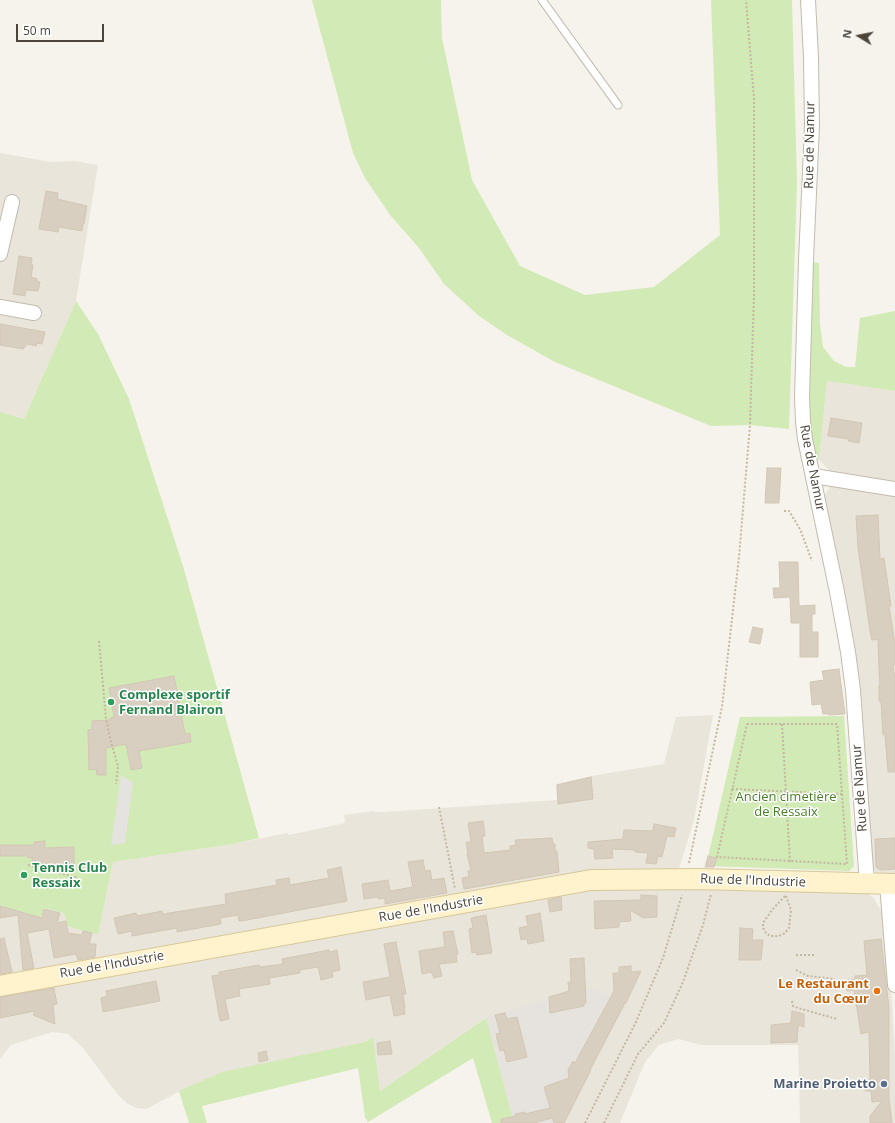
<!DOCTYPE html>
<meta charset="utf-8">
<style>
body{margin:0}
#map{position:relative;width:895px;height:1123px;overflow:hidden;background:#f6f3ec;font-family:"Open Sans",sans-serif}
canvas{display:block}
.north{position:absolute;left:839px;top:16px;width:40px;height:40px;-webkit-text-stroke:3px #fff;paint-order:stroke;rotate:280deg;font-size:11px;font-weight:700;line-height:16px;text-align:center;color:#4b4439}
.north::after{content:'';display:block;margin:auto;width:14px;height:18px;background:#4b4439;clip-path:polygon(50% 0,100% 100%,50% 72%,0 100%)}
.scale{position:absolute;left:16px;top:24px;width:88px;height:18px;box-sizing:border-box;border:2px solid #4b4439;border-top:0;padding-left:5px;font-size:12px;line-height:14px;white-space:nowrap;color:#4b4439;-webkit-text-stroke:3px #fff;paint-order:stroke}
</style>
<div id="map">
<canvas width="895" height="1123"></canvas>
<div class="north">N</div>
<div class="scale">50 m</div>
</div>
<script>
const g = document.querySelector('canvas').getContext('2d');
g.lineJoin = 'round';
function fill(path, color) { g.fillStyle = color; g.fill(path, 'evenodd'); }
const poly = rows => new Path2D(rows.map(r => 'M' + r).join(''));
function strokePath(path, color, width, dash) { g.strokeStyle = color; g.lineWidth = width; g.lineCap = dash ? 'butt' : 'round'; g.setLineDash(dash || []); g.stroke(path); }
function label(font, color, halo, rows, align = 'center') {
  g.font = font + ' "Open Sans",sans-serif'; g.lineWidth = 3; g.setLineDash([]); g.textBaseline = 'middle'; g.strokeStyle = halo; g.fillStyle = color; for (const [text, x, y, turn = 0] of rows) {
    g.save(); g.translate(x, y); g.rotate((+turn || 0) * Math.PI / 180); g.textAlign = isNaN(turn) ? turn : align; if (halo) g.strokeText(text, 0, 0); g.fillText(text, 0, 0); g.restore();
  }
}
fill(poly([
 [0,153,51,162,75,161,98,165,76,301,24,419,0,412],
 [827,381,895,391,895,484,834,475,819,460],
 [838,484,895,493,895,878,878,875,873,870,871,864,824,499,826,493,831,486],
 [713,715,694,820,678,872,0,981,0,906,41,918,44,908,64,913,67,926,98,935,113,862,233,844,287,833,289,835,345,823,344,815,374,811,374,812,385,812,557,800,556,784,597,775,664,764,676,717],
 [583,886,864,891,874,898,882,913,887,949,892,1002,895,1056,895,1123,800,1123,798,1045,701,1045,679,1039,659,1045,645,1062,620,1123,514,1123,486,1018,380,1091,373,1037,365,1042,184,1089,146,1109,136,1108,128,1104,118,1095,84,1049,68,1034,52,1032,11,1045,0,1059,0,992]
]), '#eae5da');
fill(poly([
 [595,989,625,1003,561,1123,514,1123,486,1018,495,1014,568,994]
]), '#e6e2dd');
fill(poly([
 [312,0,441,0,442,38,472,180,520,266,585,295,654,287,720,235,711,0,792,0,797,183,789,429,750,425,711,426,555,362,507,335,479,316,444,284,419,248,390,215,365,178,353,153],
 [810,262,819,263,820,324,823,347,834,361,846,367,855,367,860,318,895,311,895,391,827,381,819,460,811,451,807,426],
 [76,301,98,334,129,399,183,566,259,838,233,844,113,862,98,935,67,926,64,913,44,908,41,918,0,906,0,412,24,419],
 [844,716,854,866,849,871,706,866,740,717],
 [486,1018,514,1123,492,1123,473,1058,368,1122,365,1117,358,1068,202,1106,207,1123,189,1123,179,1091,222,1072,365,1042,373,1037,380,1091]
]), '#d2eab5');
fill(poly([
 [121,775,133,783,125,843,111,845]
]), '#e5e3e0');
const building = poly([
 [46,191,58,193,57,199,87,206,84,224,83,224,82,231,59,227,58,232,39,229,46,191],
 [19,256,32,258,31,264,33,265,31,277,37,279,37,281,40,282,38,291,26,290,25,296,13,294,19,256],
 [0,324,45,332,42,344,37,343,36,346,27,344,23,349,0,345,0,324],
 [831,418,862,423,859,443,848,441,849,439,828,436,831,418],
 [767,468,781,468,779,503,765,503,767,468],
 [878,515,880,559,884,558,891,606,889,606,895,644,895,665,893,665,895,681,895,772,888,772,885,735,883,735,881,701,879,701,879,685,880,685,879,671,878,639,872,640,870,631,858,548,856,516,878,515],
 [779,562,798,562,799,606,815,605,815,614,812,614,812,632,818,632,818,657,800,657,800,623,791,623,790,597,774,598,773,588,780,588,779,562],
 [753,627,763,629,760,644,749,642,753,627],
 [839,669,845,714,829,715,829,714,823,714,821,704,812,705,810,682,824,680,822,671,839,669],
 [174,676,185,734,190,733,191,742,139,751,142,768,131,770,126,744,106,748,106,775,97,775,96,769,89,770,88,730,92,729,92,721,110,720,110,718,114,717,109,688,174,676],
 [591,777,593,799,558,804,557,785,591,777],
 [483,821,485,836,482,837,484,853,510,850,510,846,516,845,515,840,552,838,553,844,555,844,555,851,557,851,559,872,464,889,462,878,469,877,468,871,471,870,467,854,468,854,466,842,471,842,468,823,483,821],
 [654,824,676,828,674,837,667,836,662,857,658,856,656,864,646,863,648,853,635,852,635,850,612,849,613,858,595,859,594,849,588,848,588,842,623,839,624,830,653,831,654,824],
 [895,838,895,869,880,870,876,867,875,839,895,838],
 [45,841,45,848,74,847,74,866,49,867,49,863,32,864,32,857,28,858,28,856,0,856,0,845,34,845,34,842,45,841],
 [708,856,717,858,714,867,705,867,708,856],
 [423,860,425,871,430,870,432,880,444,878,447,893,385,904,385,898,378,899,378,897,364,899,362,884,388,880,390,891,413,887,408,862,423,860],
 [341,867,347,901,247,920,239,921,238,915,220,918,221,924,177,932,177,928,132,936,132,931,118,934,114,918,136,913,137,916,162,911,163,914,226,904,225,894,277,885,276,880,289,878,290,885,329,878,327,870,341,867],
 [641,895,657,896,657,917,643,918,630,910,631,921,619,922,619,927,595,929,594,901,641,900,641,895],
 [561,897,562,910,550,912,548,900,561,897],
 [0,906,42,918,44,909,60,913,57,923,66,921,68,933,82,935,83,931,92,933,89,944,96,944,95,957,78,960,76,954,54,958,49,929,27,933,34,968,23,970,18,915,0,918,0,906],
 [540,913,544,941,528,944,527,939,521,940,519,928,528,926,526,916,540,913],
 [486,915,492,953,477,955,476,952,472,953,469,929,473,928,471,918,486,915],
 [740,928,753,929,752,940,763,940,761,960,739,960,740,928],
 [453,931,458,954,456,955,457,962,439,964,442,976,434,978,431,972,422,974,419,951,445,947,443,932,453,931],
 [4,938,12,972,0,974,0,939,4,938],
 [881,939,889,1008,889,1099,892,1123,870,1123,870,1116,882,1101,872,1102,871,1091,865,1091,864,1080,870,1080,869,1032,861,1034,854,990,847,991,846,980,855,979,855,976,867,975,864,941,881,939],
 [396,942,406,994,403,994,405,1007,404,1007,405,1014,394,1016,390,995,366,1000,363,982,390,977,384,944,396,942],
 [329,950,330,952,337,950,340,970,332,972,333,977,321,980,318,967,299,970,300,973,269,978,270,984,239,989,240,996,225,999,229,1019,220,1021,212,976,219,975,219,972,259,965,260,967,283,964,282,959,329,950],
 [584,958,586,1003,584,1003,584,1006,550,1013,549,997,569,991,568,982,571,983,570,959,584,958],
 [631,966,631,972,641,971,626,1003,625,1003,590,1070,591,1070,564,1123,554,1123,552,1118,534,1123,501,1123,501,1119,516,1116,515,1114,525,1112,525,1114,550,1108,544,1087,569,1078,568,1070,573,1061,575,1063,614,991,613,973,619,973,619,967,631,966],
 [156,981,160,1001,103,1012,101,998,107,996,106,991,156,981],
 [54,988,57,1004,53,1005,55,1024,33,1015,35,1011,0,1018,0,997,54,988],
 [792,1011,804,1014,804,1027,798,1025,797,1042,771,1043,771,1025,792,1023,791,1023,792,1011],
 [505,1013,507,1019,517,1017,527,1057,507,1062,504,1050,500,1051,496,1034,500,1033,495,1015,505,1013],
 [390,1041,392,1054,378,1055,377,1043,390,1041],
 [266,1051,268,1060,259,1062,258,1053,266,1051]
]);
fill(building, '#d8cfc1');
strokePath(building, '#d3c7b4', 1);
const lane = poly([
 [542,0,618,105]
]);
const street = poly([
 [808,0,811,57,812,126,806,260,802,397,803,422,805,439,837,592,848,652,853,690,867,884],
 [0,254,12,202],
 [0,307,34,313],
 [814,476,895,489],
 [887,884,895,985]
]);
const secondary = poly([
 [0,986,591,880,698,879,895,884]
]);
strokePath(lane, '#c2bbae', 9);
strokePath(street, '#c2bbae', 16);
strokePath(secondary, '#d6c79b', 22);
strokePath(poly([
 [784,511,789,511,800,529,812,561],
 [99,641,106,719,111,742,118,766,116,784],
 [747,724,837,724,847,864,717,857,747,724],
 [782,724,790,862],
 [732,789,842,794],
 [439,807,455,889],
 [689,863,722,707,739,557,750,425,754,294,754,99,746,0],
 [28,865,78,878],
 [785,896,772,910,763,923,763,928,766,933,770,936,779,936,785,933,789,928,791,910,786,896],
 [796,955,814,955],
 [796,970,808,976,835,979],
 [792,1001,793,1006,798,1008,837,1019],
 [585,1123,635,1024,663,958,682,895],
 [604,1123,638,1054,664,1023,683,982,703,925,711,894]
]), '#c4b79f', 2, [2, 2]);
strokePath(lane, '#fff', 7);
strokePath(street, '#fff', 14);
strokePath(secondary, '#fff3cd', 20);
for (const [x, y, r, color] of [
 [111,702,4,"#2e9e5b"],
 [24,875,4,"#2e9e5b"],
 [877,991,4,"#e8710a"],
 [884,1084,4,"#5c6f8a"]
]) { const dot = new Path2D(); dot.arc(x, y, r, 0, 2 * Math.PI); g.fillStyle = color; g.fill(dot); strokePath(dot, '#fff', 1.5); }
label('13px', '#4b4439', '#fff', [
 ["Rue de Namur",810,145,-89],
 ["Rue de Namur",812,468,79],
 ["Rue de Namur",860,788,-94],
 ["Rue de l'Industrie",753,881,2],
 ["Rue de l'Industrie",431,909,-10],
 ["Rue de l'Industrie",112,965,-10]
]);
label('bold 13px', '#27864d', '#fff', [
 ["Complexe sportif",119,695],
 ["Fernand Blairon",119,710],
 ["Tennis Club",32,868],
 ["Ressaix",32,883]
], 'left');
label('13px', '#4a7f2a', '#fff', [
 ["Ancien cimetière",786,797],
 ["de Ressaix",786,812]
]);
label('bold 13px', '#c56008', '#fff', [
 ["Le Restaurant",869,984],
 ["du Cœur",869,999]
], 'right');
label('bold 13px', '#4e5e75', '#fff', [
 ["Marine Proietto",876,1084]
], 'right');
</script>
